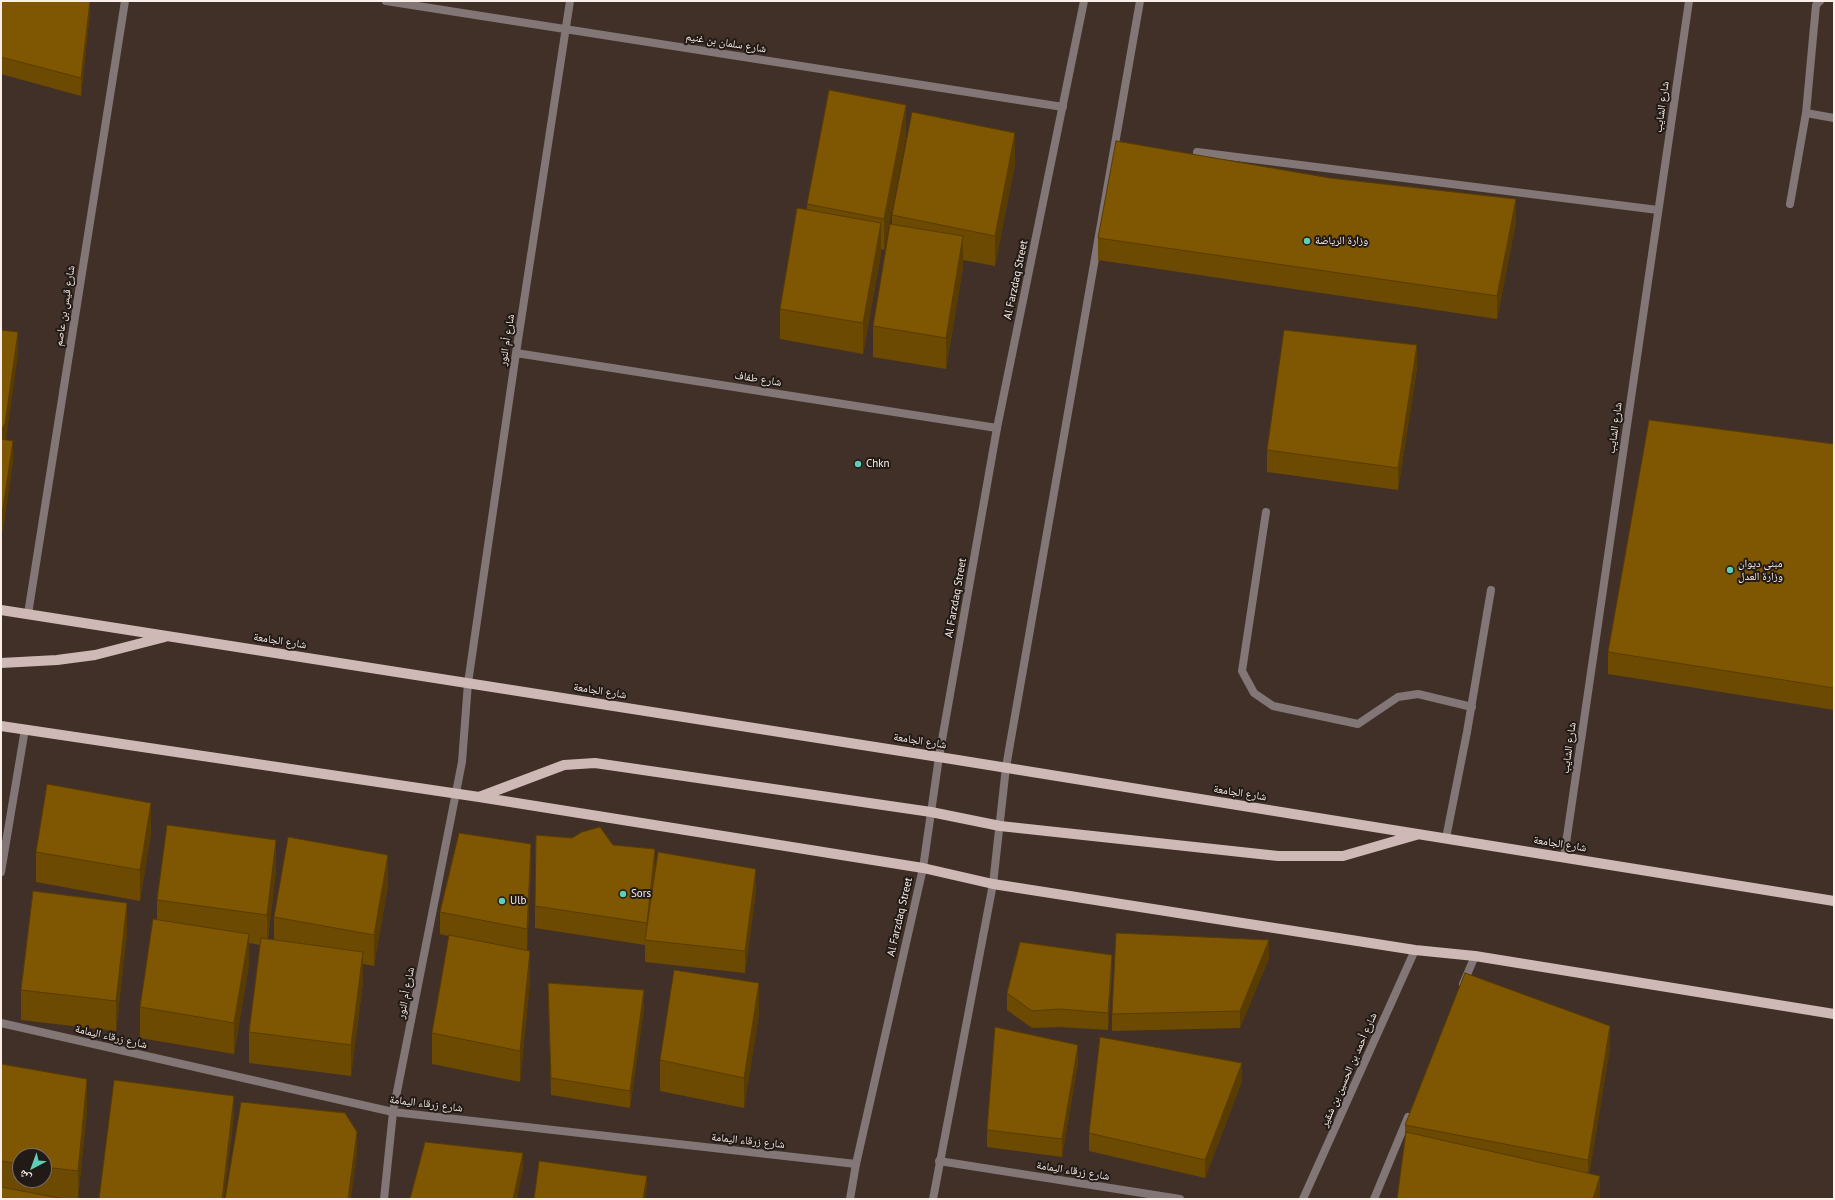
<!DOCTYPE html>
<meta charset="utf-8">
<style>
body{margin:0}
#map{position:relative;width:1835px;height:1200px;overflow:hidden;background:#413027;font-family:"PT Sans","Noto Naskh Arabic",sans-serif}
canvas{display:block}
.frame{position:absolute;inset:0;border:2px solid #fbefe9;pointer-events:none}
.north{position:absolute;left:12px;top:1148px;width:40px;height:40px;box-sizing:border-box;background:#221a16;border:1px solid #796f6a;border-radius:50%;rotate:221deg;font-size:11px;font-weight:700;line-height:16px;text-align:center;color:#fbefe9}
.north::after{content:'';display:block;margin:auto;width:14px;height:18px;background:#5cceba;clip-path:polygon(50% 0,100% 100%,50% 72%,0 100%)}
</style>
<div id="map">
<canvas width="1835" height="1200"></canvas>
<div class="frame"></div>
<div class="north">ش</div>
</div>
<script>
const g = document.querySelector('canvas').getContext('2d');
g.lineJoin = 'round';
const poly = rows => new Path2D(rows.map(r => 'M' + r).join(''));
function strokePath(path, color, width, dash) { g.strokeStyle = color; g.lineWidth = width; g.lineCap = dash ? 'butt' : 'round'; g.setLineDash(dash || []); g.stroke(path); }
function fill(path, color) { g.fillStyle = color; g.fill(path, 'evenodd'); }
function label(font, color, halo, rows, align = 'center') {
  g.font = font + ' "PT Sans","Noto Naskh Arabic",sans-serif'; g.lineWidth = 4; g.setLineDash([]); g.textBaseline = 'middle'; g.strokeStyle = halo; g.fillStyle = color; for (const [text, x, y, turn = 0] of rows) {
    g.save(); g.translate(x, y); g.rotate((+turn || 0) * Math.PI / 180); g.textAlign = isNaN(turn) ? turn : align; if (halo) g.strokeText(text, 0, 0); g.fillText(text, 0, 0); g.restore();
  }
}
strokePath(poly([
 [1806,113,1816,5,1820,1],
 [1197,152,1658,210],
 [1790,204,1806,113,1834,118],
 [1266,512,1242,671,1254,693,1273,706,1358,724,1398,697,1418,694,1472,707],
 [1446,838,1467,732,1491,590]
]), '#827776', 8);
strokePath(poly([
 [386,1,1063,107],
 [516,353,997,428],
 [28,614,125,1],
 [1564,857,1689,1],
 [1,872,25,729],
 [1,1023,393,1112,856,1164],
 [939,1161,1180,1199],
 [384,1199,393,1112,462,762,468,683,516,353,570,1]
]), '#827776', 8);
strokePath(poly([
 [1463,984,1475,956],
 [850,1199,856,1164,923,868,939,757,997,428,1084,1],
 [933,1199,993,884,1006,767,1140,1],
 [1303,1199,1415,950],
 [1374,1199,1408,1117]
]), '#827776', 8);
strokePath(poly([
 [1,610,939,757,1834,901],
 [1,663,57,660,95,655,165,637],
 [1,726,479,797,923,868,993,884,1415,950,1475,956,1834,1014],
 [479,797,564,765,595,763,931,812,1000,826,1278,856,1343,856,1416,835]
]), '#cfb9b7', 10);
fill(poly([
 [1,1,90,1,90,11,81,96,1,74],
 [906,136,884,250,881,249,881,254,863,354,780,339,780,309,807,210,807,204],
 [1015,164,995,266,963,260,963,267,946,369,873,357,873,326,892,224,892,215],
 [1516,222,1497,319,1098,260,1098,238],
 [1417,368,1398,490,1267,472,1267,450],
 [1834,444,1834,710,1608,674,1608,652],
 [151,833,140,901,36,882,36,852],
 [613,845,655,871,653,887,756,891,745,973,645,962,645,945,535,928,535,906],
 [531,867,527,950,530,981,520,1082,432,1064,432,1033,449,936,440,934,440,912],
 [276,870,268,939,274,940,274,917,388,885,374,966,363,964,363,982,351,1076,249,1063,249,1032,260,945,249,943,249,965,234,1054,140,1038,140,1007,157,920,157,900],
 [127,933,116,1031,21,1020,21,990],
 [1269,958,1240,1028,1112,1031,1112,1014],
 [1112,972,1108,1030,1059,1027,1032,1028,1007,1010,1007,993],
 [548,983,644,1007,630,1108,551,1095],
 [759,1014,744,1108,660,1091,660,1060],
 [1610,1048,1589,1174,1405,1139,1405,1125],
 [1078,1063,1062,1157,987,1147,987,1130],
 [1,1064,87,1110,78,1199,1,1199],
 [20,1156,44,1156,44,1180,20,1180],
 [1242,1081,1205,1178,1089,1151,1089,1133]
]), '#6d4a01');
fill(poly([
 [90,1,90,11,81,96,81,78],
 [906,105,906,136,884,250,884,219],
 [1015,133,1015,164,995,266,995,236],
 [1516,199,1516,222,1497,319,1497,296],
 [881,223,881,254,863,354,863,323],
 [963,236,963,267,946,369,946,338],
 [18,332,18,355,5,447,1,452,1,430],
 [1417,345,1417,368,1398,490,1398,468],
 [13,441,13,463,3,531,1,534,1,511],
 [151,803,151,833,140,901,140,870],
 [276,840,276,870,267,945,267,915],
 [531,844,531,867,527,952,527,929],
 [655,849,655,871,647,940,647,923],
 [388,855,388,885,374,966,374,935],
 [756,869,756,891,745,973,745,951],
 [127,903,127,933,116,1031,116,1001],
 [249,934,249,965,234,1054,234,1023],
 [1269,940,1269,958,1240,1028,1240,1011],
 [530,951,530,981,520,1082,520,1051],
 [363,952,363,982,351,1076,351,1045],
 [1112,955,1112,972,1108,1030,1108,1013],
 [759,983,759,1014,744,1108,744,1078],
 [644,990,644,1007,630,1108,630,1091],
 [1610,1026,1610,1048,1588,1183,1588,1160],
 [1078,1045,1078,1063,1062,1157,1062,1139],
 [1242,1063,1242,1081,1205,1178,1205,1160],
 [87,1079,87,1110,78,1199,78,1171],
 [234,1096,234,1118,224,1199,222,1199],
 [357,1132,357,1154,351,1199,348,1199],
 [523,1153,523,1170,517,1199,513,1199],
 [647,1176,647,1188,645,1199,643,1199],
 [1600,1176,1600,1199,1593,1199]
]), '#593c01');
const building = poly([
 [1,1,90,1,81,78,1,57,1,1],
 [829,90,906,105,884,219,807,204,829,90],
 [912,112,1015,133,995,236,892,215,912,112],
 [1116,141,1330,178,1516,199,1497,296,1098,238,1116,141],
 [797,208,881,223,863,323,780,309,797,208],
 [890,224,963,236,946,338,873,326,890,224],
 [1,330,18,332,5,424,1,430,1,330],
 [1284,330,1417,345,1398,468,1267,450,1284,330],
 [1649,420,1834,444,1834,688,1608,652,1649,420],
 [1,439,13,441,3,508,1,511,1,439],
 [47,784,151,803,140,870,36,852,47,784],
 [167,825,276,840,267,915,157,900,167,825],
 [600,827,613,845,655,849,647,923,535,906,536,835,572,838,582,832,600,827],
 [459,833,531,844,527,929,440,912,459,833],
 [288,837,388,855,374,935,274,917,288,837],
 [658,852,756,869,745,951,645,940,658,852],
 [33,891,127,903,116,1001,21,990,33,891],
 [153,919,249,934,234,1023,140,1007,153,919],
 [1116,933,1269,940,1240,1011,1112,1014,1116,933],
 [449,935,530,951,520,1051,432,1033,449,935],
 [261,938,363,952,351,1045,249,1032,261,938],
 [1020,942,1112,955,1108,1013,1059,1009,1032,1011,1007,993,1020,942],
 [674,970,759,983,744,1078,660,1060,674,970],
 [1465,973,1610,1026,1588,1160,1405,1125,1465,973],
 [548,983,644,990,630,1091,551,1078,548,983],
 [995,1027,1078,1045,1062,1139,987,1130,995,1027],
 [1100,1037,1242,1063,1205,1160,1089,1133,1100,1037],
 [1,1064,87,1079,78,1171,44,1167,44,1156,20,1156,20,1164,1,1161,1,1064],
 [114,1080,234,1096,222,1199,99,1199,114,1080],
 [241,1102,345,1113,357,1132,348,1199,225,1199,241,1102],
 [1406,1132,1600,1176,1593,1199,1397,1199,1406,1132],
 [425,1142,523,1153,513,1199,410,1199,425,1142],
 [539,1161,647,1176,643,1199,534,1199,539,1161],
 [1,1187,64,1199,1,1199,1,1187]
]);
fill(building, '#7f5601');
strokePath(building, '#593c01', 1);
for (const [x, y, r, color] of [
 [1307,241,4,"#5cceba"],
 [858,464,4,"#5cceba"],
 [1730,570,4,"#5cceba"],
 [623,894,4,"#5cceba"],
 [502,901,4,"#5cceba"]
]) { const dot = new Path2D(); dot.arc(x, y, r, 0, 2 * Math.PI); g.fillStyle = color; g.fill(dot); strokePath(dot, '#221a16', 1.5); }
label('11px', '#fbefe9', '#221a16', [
 ["شارع سلمان بن غنيم",726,43,9],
 ["شارع الشايب",1662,107,-82],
 ["Al Farzdaq Street",1016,280,-78],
 ["شارع قيس بن عاصم",65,306,-81],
 ["شارع أم النور",507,340,-81],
 ["شارع طفاف",758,379,9],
 ["شارع الشايب",1615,428,-82],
 ["Al Farzdaq Street",956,598,-80],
 ["شارع الجامعة",280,641,9],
 ["شارع الجامعة",600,691,9],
 ["شارع الجامعة",920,741,9],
 ["شارع الشايب",1569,748,-82],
 ["شارع الجامعة",1240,793,9],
 ["شارع الجامعة",1560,844,9],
 ["Al Farzdaq Street",900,917,-77],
 ["شارع أم النور",406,993,-79],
 ["شارع زرقاء اليمامة",111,1037,13],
 ["شارع أحمد بن الحسين بن شقير",1349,1070,-66],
 ["شارع زرقاء اليمامة",426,1104,7],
 ["شارع زرقاء اليمامة",748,1141,6],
 ["شارع زرقاء اليمامة",1073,1171,9]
]);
label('11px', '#fbefe9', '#221a16', [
 ["وزارة الرياضة",1315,241],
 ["Chkn",866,464],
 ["مبنى ديوان",1738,564],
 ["وزارة العدل",1738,577],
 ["Sors",631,894],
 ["Ulb",510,901]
], 'left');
</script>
